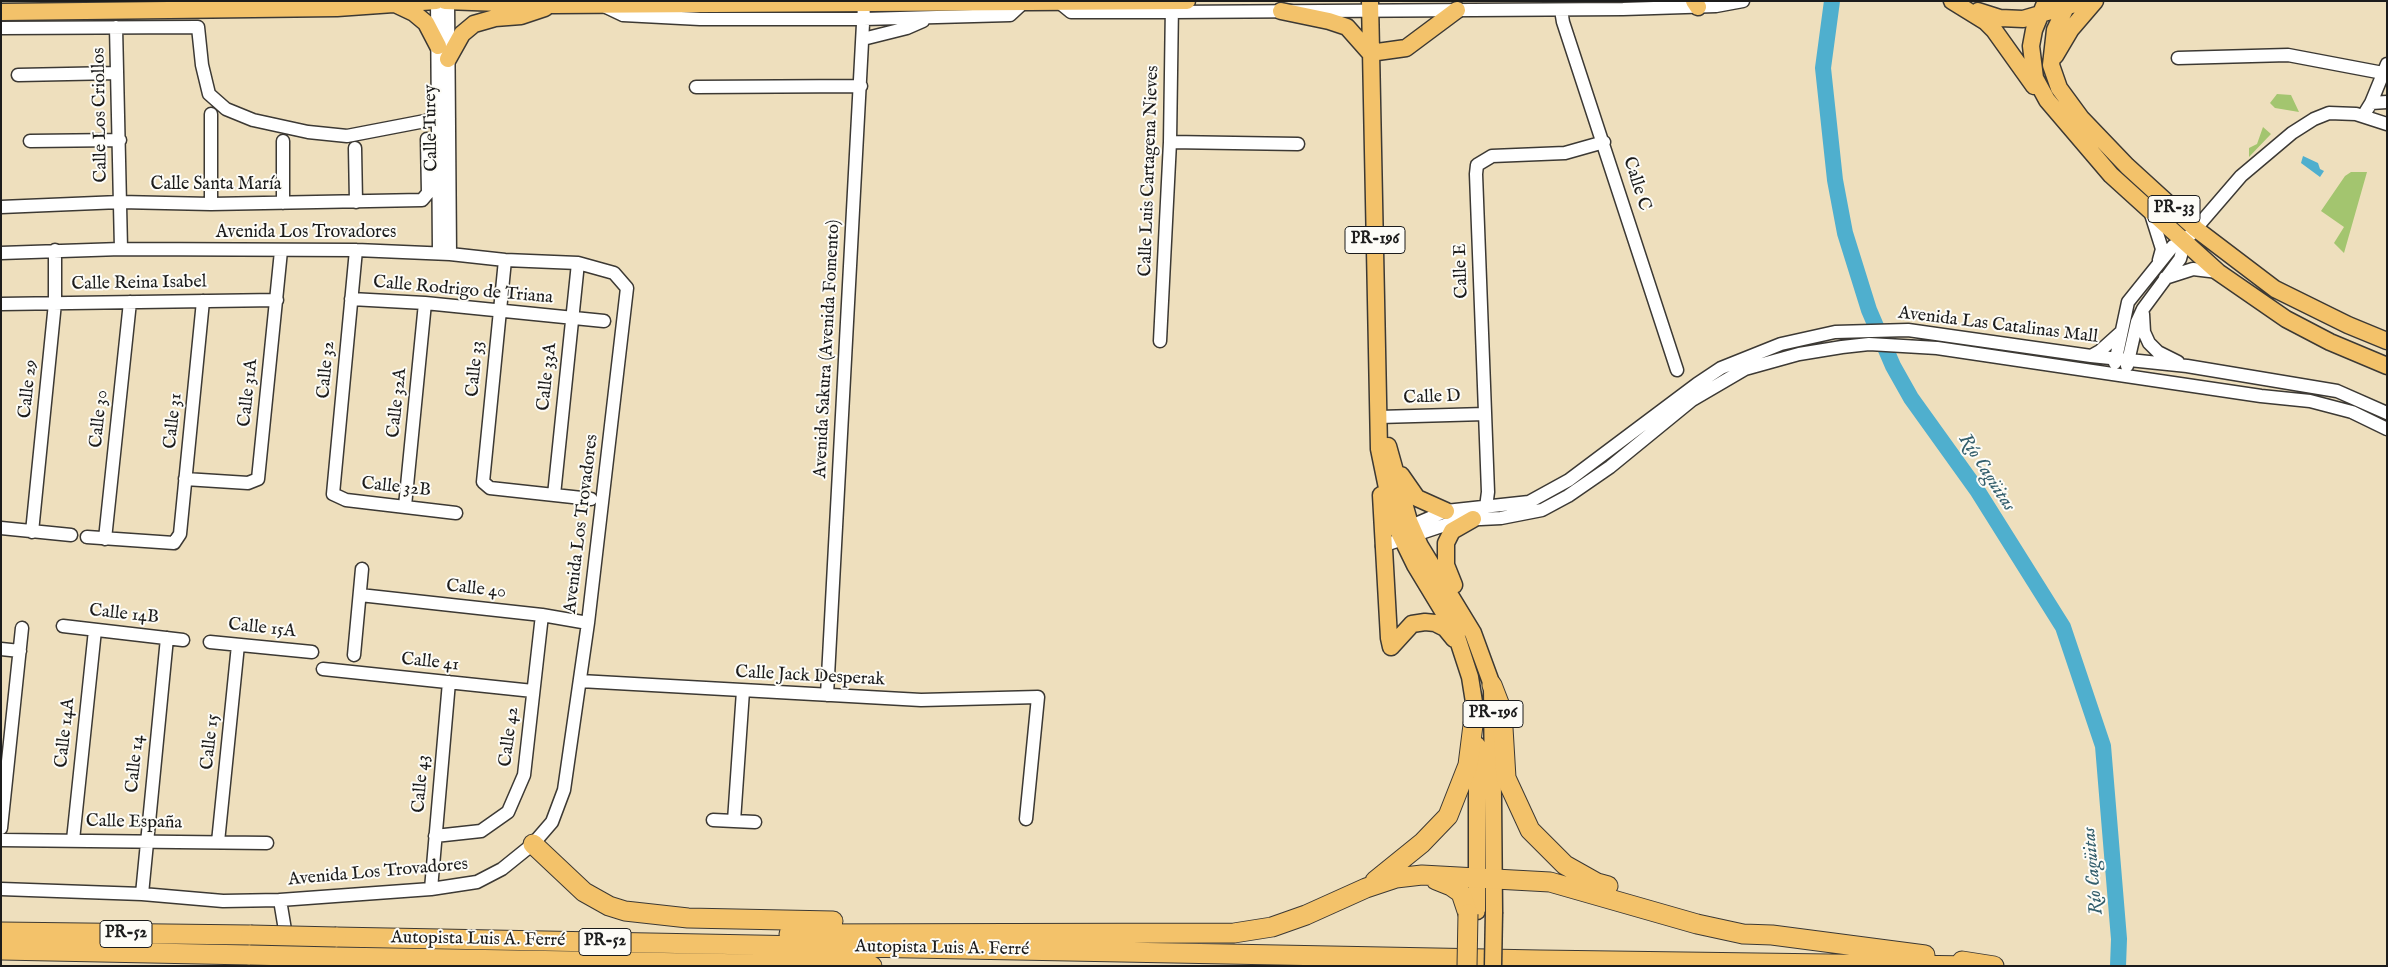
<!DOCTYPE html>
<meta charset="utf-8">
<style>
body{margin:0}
#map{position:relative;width:2388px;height:967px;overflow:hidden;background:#eedfbd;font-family:"IM FELL English",serif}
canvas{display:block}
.frame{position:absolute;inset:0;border:2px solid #1c1c1c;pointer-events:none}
</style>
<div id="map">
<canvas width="2388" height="967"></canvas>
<div class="frame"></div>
</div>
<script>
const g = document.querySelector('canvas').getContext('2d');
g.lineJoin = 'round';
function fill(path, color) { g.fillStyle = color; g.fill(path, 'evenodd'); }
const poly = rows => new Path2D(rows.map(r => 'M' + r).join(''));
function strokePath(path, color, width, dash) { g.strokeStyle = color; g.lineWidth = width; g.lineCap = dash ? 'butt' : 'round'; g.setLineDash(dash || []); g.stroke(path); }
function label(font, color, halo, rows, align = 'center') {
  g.font = font + ' "IM FELL English",serif'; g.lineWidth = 4; g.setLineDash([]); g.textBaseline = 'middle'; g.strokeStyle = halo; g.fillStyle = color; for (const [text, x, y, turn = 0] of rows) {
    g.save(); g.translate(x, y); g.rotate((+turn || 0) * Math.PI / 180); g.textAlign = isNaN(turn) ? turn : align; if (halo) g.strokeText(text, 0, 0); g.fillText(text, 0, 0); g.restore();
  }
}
fill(poly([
 [2277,94,2291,95,2299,112,2275,108,2270,103],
 [2263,127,2271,134,2249,157,2249,148,2257,144],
 [2351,172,2367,172,2344,253,2334,243,2344,227,2321,211,2345,176]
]), '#a3c56f');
fill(poly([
 [2303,156,2318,163,2320,169,2324,171,2320,177,2301,163]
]), '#4fafce');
strokePath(poly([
 [1832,1,1823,68,1835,180,1845,233,1869,310,1893,366,1911,398,1977,490,2063,627,2103,746,2119,939,2118,966]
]), '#4fafce', 16);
const minor = poly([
 [437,1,439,253],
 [448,1,450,254],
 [1060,3,1071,12,1172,12,1623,9,1716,6,1743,1],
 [604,6,623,15,700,19,864,19,1010,15,1023,3],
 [1561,10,1563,22,1677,370],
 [116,27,121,249],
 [1,28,198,27,202,65,209,94,226,109,253,120,308,132,347,136,425,121,449,119],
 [863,39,907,28,923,21],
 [2178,58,2288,55,2383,73],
 [18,75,117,73],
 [696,87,861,86],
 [2371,103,2387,102],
 [211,114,211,204],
 [2363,116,2371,103,2387,64],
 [30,141,120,140],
 [283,141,283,203],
 [1170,142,1298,144],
 [355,148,356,202],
 [1,207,120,202,211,204,422,200,428,193,427,139],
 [2150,211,2162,249,2159,260],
 [356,250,333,494,346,500,456,513],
 [1,253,121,249,356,250,450,254,505,260,578,263,614,273,627,288,588,623,564,790,552,822,533,844,502,869,477,882,431,889,280,900,223,901,142,894,1,889],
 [505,260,483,482,490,488,591,499],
 [2165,278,2193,269,2218,272],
 [351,299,425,303,604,321],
 [1,304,277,300],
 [2143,314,2144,332,2149,343,2158,352,2178,362],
 [1160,341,1170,142,1172,4],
 [2091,356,2100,351,2120,333],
 [2115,363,2128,302,2173,246,2185,241],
 [2127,366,2137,322,2143,309,2180,259,2185,241,2241,176,2292,133,2314,119,2329,113,2356,114,2387,124],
 [1379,417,1485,414],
 [185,479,248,483,258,479,281,251],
 [554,495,578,263],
 [405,506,425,303],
 [1486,507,1488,492,1476,174,1477,165,1492,156,1565,153,1604,142],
 [1,528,71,535],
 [1404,529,1446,511,1529,502,1569,480,1697,384,1721,368,1781,344,1835,332,1908,330,2091,356,2187,366,2337,391,2387,413],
 [32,532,55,303,55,250],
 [87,537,174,543,180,534,203,301],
 [105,539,130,302],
 [1382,546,1460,520,1501,518,1542,510,1568,496,1610,467,1692,400,1745,369,1799,354,1842,347,1869,344,1937,348,2261,396,2310,401,2352,412,2387,429],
 [360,595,542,615,588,623],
 [63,626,183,640],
 [210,642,312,652],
 [1,649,20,651],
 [354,655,362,569],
 [323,669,533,691],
 [580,681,921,700,1038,697,1026,819],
 [827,695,864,5],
 [713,820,755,822],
 [734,821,743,691],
 [1,828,22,628],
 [435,836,481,831,508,812,524,775,542,615],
 [1,840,267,843],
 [73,840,95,630],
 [218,842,238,645],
 [431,889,449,682],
 [142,894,167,638],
 [280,900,291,966]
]);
const major = poly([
 [445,1,554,5,1187,1],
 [1370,1,1379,449,1394,522,1415,565,1455,631,1470,677,1477,721],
 [1694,1,1698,7],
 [1952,1,1986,22,1994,30,2034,86],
 [2046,1,2034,30,2031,46,2035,78,2047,100,2111,175,2218,272,2286,319,2330,342,2387,366],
 [2069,1,2055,30,2051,65,2059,88,2081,118,2127,166,2196,229,2275,289,2348,325,2387,341],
 [395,4,414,13,426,23,438,46],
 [1281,11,1329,21,1347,27,1370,53],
 [1978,11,2000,18,2023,19,2085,1],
 [1,12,337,8,436,1],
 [1370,53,1406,48,1457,10],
 [2055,56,2071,29,2095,1],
 [448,59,462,34,474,24,495,18,521,16,545,8],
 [1388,446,1409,521,1420,546,1473,633,1492,685,1494,912],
 [1401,475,1417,498,1446,511],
 [1381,495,1389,638,1391,647],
 [1454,585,1446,565,1446,543,1452,531,1473,519],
 [1391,647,1412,624,1425,622,1435,623,1445,628,1454,639],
 [1477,911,1477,745]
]);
const highway = poly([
 [1492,685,1502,711,1506,778,1530,830,1565,865,1597,883,1608,886],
 [533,844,584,892,609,906,625,911,688,918,833,921],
 [1436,880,1451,886,1461,893,1468,914],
 [1375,881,1422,843,1448,816,1468,765,1475,709],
 [1,932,251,935],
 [789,934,1234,933,1272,927,1306,915,1366,888,1396,878,1422,875,1550,882,1697,924,1743,934,1772,935,1925,955],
 [336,937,1540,960,1974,966],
 [1,950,250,955],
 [335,957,872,966],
 [1962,961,1994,966]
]);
strokePath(minor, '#3c3934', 15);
strokePath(major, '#3c3934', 19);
strokePath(highway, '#3c3934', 21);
strokePath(minor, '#fff', 12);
strokePath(major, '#f3c26a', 16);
strokePath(highway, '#f3c26a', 19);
const majorBridge = poly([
 [1493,966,1494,912]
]);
const highwayBridge = poly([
 [251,935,336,937],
 [250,955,335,957],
 [1467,966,1468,914]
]);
strokePath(majorBridge, '#3c3934', 19, []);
strokePath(highwayBridge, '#3c3934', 21, []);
strokePath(majorBridge, '#f3c26a', 16);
strokePath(highwayBridge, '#f3c26a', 19);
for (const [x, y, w] of [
 [2174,209,52],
 [1375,240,60],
 [1493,714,60],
 [126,934,52],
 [605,942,52]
]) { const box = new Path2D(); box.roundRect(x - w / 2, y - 13.5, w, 27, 4); g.fillStyle = '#fdfcf7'; g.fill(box); strokePath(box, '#1c1c1c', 1); }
label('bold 16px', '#1c1c1c', null, [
 ["PR-33",2174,209],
 ["PR-196",1375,240],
 ["PR-196",1493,714],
 ["PR-52",126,934],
 ["PR-52",605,942]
]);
label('18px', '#1c1c1c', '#fdfcf7', [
 ["Calle Los Criollos",101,115,-91],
 ["Calle Turey",432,128,-91],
 ["Calle Luis Cartagena Nieves",1150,171,-88],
 ["Calle C",1636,184,72],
 ["Calle Santa María",216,185],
 ["Avenida Los Trovadores",306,233],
 ["Calle E",1462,271,-92],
 ["Calle Reina Isabel",139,284,-1],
 ["Calle Rodrigo de Triana",463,291,5],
 ["Avenida Las Catalinas Mall",1998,326,7],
 ["Avenida Sakura (Avenida Fomento)",828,349,-87],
 ["Calle 33",476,369,-85],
 ["Calle 32",327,370,-85],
 ["Calle 33A",548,377,-84],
 ["Calle 29",29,389,-84],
 ["Calle 31A",249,393,-84],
 ["Calle D",1432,398,-2],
 ["Calle 32A",398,403,-84],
 ["Calle 30",100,419,-84],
 ["Calle 31",174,421,-84],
 ["Calle 32B",396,488,6],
 ["Avenida Los Trovadores",582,524,-83],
 ["Calle 40",476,590,6],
 ["Calle 14B",124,615,6],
 ["Calle 15A",262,629,6],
 ["Calle 41",430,663,6],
 ["Calle Jack Desperak",810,677,3],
 ["Calle 14A",66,733,-84],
 ["Calle 42",510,737,-83],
 ["Calle 15",211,742,-84],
 ["Calle 14",136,764,-84],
 ["Calle 43",422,784,-85],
 ["Calle España",134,823,1],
 ["Avenida Los Trovadores",378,873,-5],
 ["Autopista Luis A. Ferré",478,940,1],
 ["Autopista Luis A. Ferré",942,949,1]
]);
label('italic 19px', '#335e6c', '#fdfcf7', [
 ["Río Cagüitas",1986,473,57],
 ["Río Cagüitas",2094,871,-95]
]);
</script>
